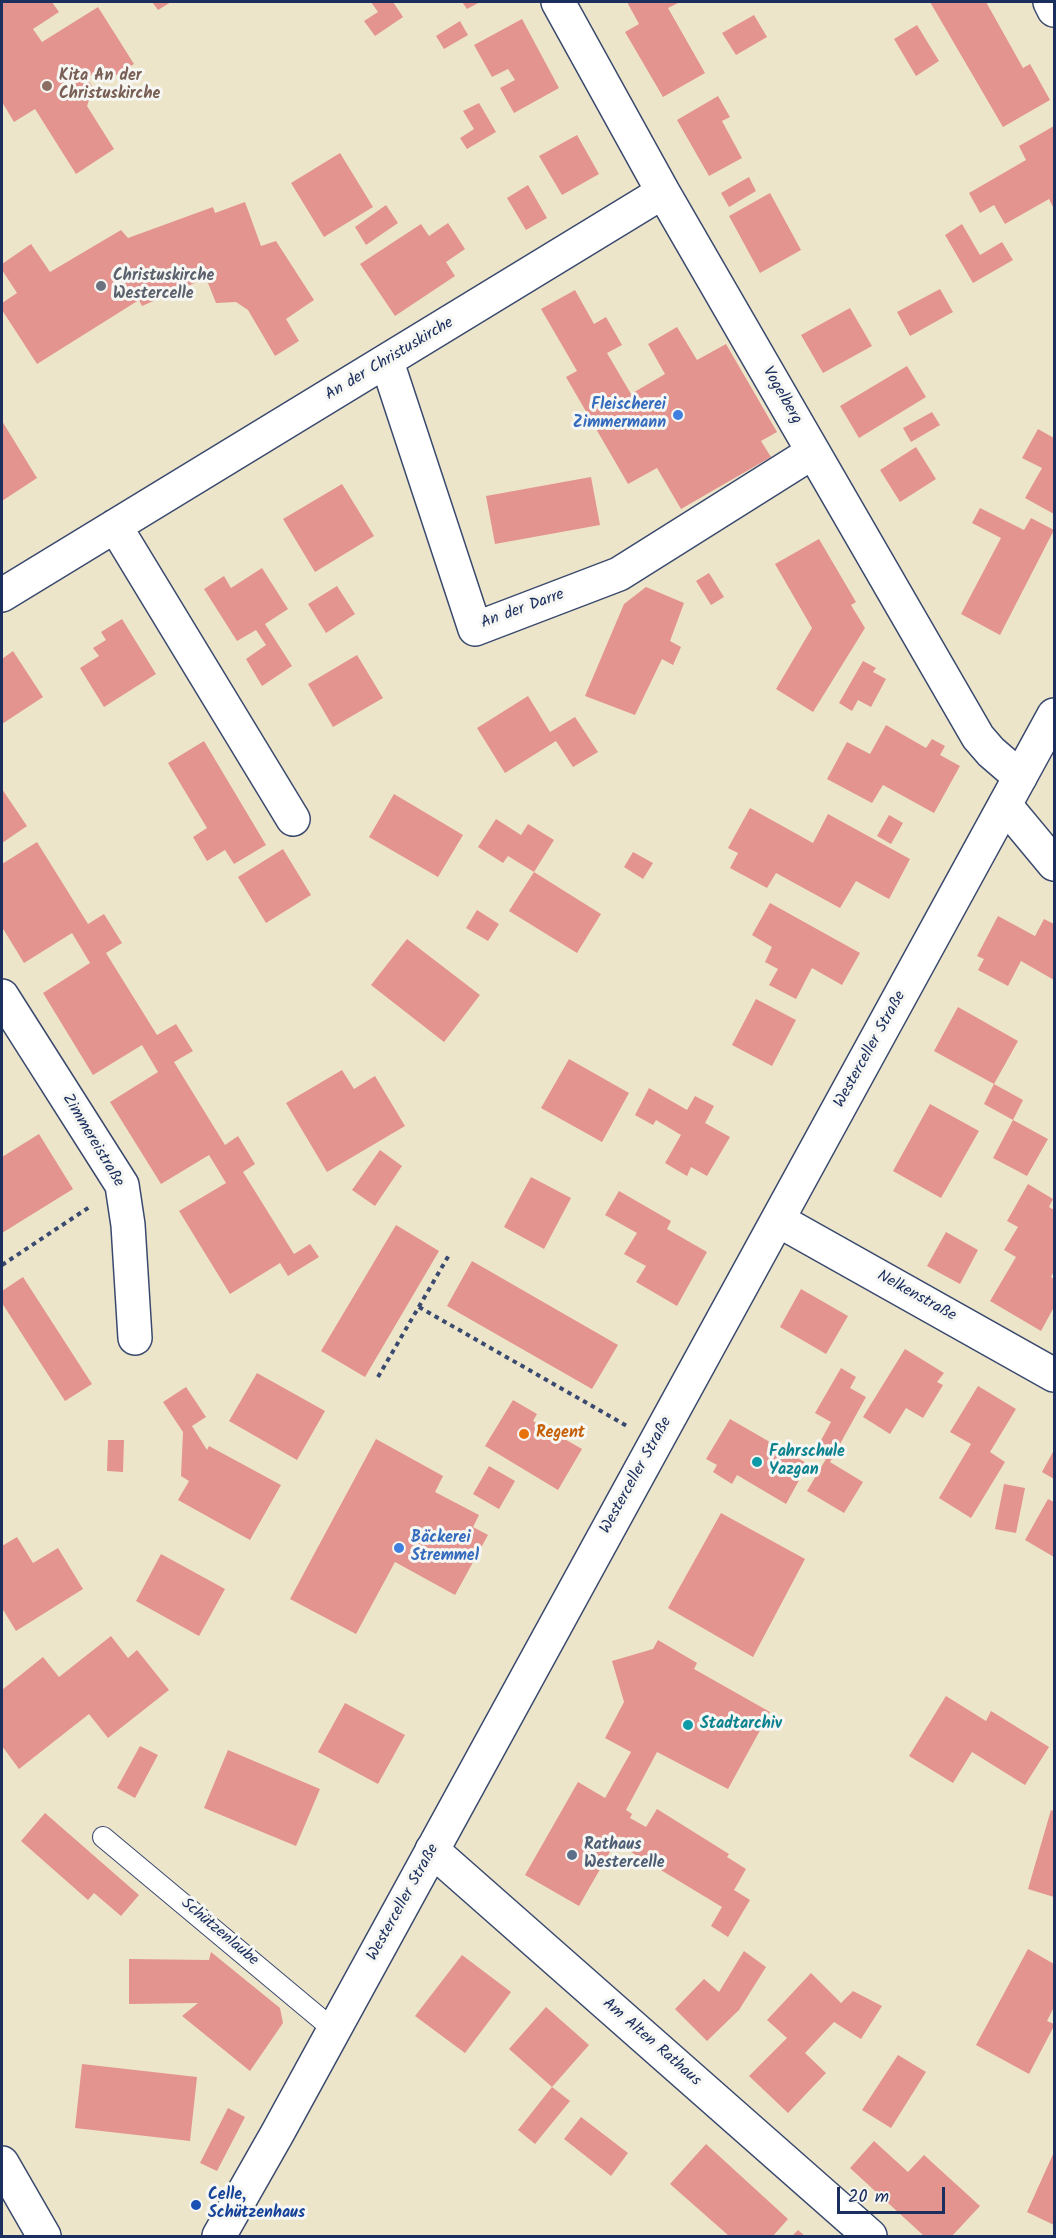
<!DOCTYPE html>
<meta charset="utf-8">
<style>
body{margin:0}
#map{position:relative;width:1056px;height:2238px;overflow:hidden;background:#ede5ca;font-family:Kalam,sans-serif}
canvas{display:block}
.frame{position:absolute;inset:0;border:3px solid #1b2f5e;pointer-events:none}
.scale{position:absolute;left:837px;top:2187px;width:108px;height:27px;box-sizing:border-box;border:3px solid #1b2f5e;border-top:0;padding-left:8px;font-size:18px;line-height:21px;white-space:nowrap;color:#1b2f5e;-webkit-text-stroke:4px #f6f6f2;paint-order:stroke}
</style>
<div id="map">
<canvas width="1056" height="2238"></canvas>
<div class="frame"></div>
<div class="scale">20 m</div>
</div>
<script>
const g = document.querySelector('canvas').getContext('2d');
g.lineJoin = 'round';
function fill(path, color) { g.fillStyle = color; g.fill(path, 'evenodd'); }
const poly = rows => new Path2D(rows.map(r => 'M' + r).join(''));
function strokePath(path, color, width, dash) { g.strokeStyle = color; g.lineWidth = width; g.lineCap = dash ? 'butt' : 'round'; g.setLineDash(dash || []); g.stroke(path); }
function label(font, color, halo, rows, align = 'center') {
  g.font = font + ' Kalam,sans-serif'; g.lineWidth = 6; g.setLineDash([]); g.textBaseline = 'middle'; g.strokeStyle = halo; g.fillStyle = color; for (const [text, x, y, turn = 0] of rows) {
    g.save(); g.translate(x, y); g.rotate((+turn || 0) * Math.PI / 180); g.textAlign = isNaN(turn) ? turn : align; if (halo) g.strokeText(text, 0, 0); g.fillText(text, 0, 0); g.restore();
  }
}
fill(poly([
 [2,2,52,2,59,12,33,29,42,42,98,7,134,64,104,83,97,71,87,78,93,88,87,106,114,149,76,174,35,109,14,122,2,102],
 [152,2,171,2,158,10],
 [371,2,393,2,403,17,375,36,364,21,378,12],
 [462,2,480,2,467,9],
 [627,2,680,2,668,8,705,73,663,97,625,32,639,24],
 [930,2,986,2,1023,68,1030,64,1050,100,1003,127],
 [754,15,767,37,736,55,722,33],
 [522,19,559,88,514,113,500,88,515,80,508,69,492,77,474,45],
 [460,21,468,35,444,49,436,36],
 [917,25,939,61,916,76,894,39],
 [718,96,730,117,722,121,742,158,709,176,677,120],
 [479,103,496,132,467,149,460,138,474,129,463,111],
 [1054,126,1054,209,1049,199,1005,224,994,205,980,213,969,193,1026,160,1019,146],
 [577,135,599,174,562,195,539,156],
 [340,153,373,207,324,237,291,183],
 [749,177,756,191,729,207,721,193],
 [528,185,547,218,526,230,507,198],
 [770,193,801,250,760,273,729,216],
 [245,202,261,246,276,241,314,300,286,319,299,341,275,356,248,310,236,302,216,303,206,278,142,306,139,300,37,364,2,310,2,303,17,293,2,270,2,264,31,244,50,272,121,230,128,238,213,207,215,213],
 [386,205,398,223,366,245,355,227],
 [448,223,465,249,446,262,455,276,395,316,360,264,421,224,429,236],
 [962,224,980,255,1002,242,1013,260,973,283,945,235],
 [940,289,953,312,910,336,897,312],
 [575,290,594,324,606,317,622,345,607,353,631,394,665,374,648,344,677,327,697,360,726,344,777,432,761,441,771,457,681,509,657,468,628,484,566,377,577,371,541,309],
 [850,308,872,346,823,373,801,335],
 [907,366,926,397,859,438,840,406],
 [932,412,940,425,911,442,903,428],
 [2,421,37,478,2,501],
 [1038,429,1054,438,1054,514,1025,498,1042,468,1022,458],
 [916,447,936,479,900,502,880,470],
 [591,477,600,525,495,544,486,496],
 [342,484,374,536,315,572,283,519],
 [980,508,1024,530,1031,518,1054,530,1000,635,961,614,1001,538,972,523],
 [819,539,856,602,851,605,865,628,813,712,776,689,812,628,775,564],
 [262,568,288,609,265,624,292,666,262,686,246,659,266,645,256,630,237,641,204,589,224,576,231,588],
 [709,573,724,597,711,605,696,581],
 [337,586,355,614,326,633,308,604],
 [646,587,684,603,670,641,681,647,673,665,662,659,635,715,585,696,624,604],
 [122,619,156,674,104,707,80,668,99,656,93,648,106,640,101,632],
 [13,651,43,697,2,724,2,659],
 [357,655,383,698,333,727,308,684],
 [863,661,876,668,873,672,886,679,871,707,858,700,852,711,839,703],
 [528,696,550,732,575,717,598,752,573,767,556,741,505,773,477,728],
 [886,725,926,748,932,739,945,746,940,755,960,766,934,813,883,785,872,803,827,779,847,742,870,754],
 [204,741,266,845,234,864,225,850,207,861,193,837,207,828,168,763],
 [2,789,27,826,2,843],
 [394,794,463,835,438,877,369,837],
 [750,808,813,843,828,814,910,859,889,899,856,881,840,908,776,873,767,888,730,868,738,853,728,848],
 [889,815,903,823,891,844,877,836],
 [496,819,521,835,528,824,554,840,534,872,508,856,503,863,478,847],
 [37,842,88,924,104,914,122,943,106,953,157,1035,176,1024,193,1051,174,1062,225,1145,238,1136,255,1164,243,1172,294,1254,310,1244,319,1257,288,1276,280,1263,230,1294,179,1211,226,1183,209,1155,161,1184,110,1102,158,1072,142,1045,93,1075,43,993,90,963,72,933,24,963,2,927,2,864],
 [283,849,311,895,266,923,238,877],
 [633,852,653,863,643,879,624,867],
 [534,872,601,914,577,953,509,911],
 [770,903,860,953,842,985,812,968,796,999,769,985,778,969,765,962,772,947,752,935],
 [477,910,499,924,488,941,466,928],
 [998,916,1035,936,1044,919,1054,924,1054,980,1021,961,1008,986,978,970,984,959,977,956],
 [407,939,480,995,444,1042,371,985],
 [756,999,796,1020,772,1066,732,1045],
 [958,1007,1018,1041,994,1084,934,1051],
 [569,1059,629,1093,602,1142,541,1108],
 [342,1070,354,1089,375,1076,405,1126,327,1172,286,1103],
 [994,1084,1023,1100,1013,1120,984,1104],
 [649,1088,687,1110,695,1096,714,1106,705,1123,730,1137,707,1176,691,1167,687,1176,665,1163,681,1135,656,1120,653,1125,635,1115],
 [930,1104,979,1131,941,1198,893,1171],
 [1013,1120,1048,1139,1027,1176,993,1158],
 [39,1134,73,1189,2,1233,2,1157],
 [380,1150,402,1166,375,1206,352,1190],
 [531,1177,571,1198,544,1249,504,1227],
 [1028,1184,1053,1199,1049,1207,1054,1210,1054,1271,1051,1277,1054,1279,1054,1307,1041,1331,990,1301,1016,1257,1004,1250,1018,1227,1007,1221],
 [619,1191,671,1221,667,1229,707,1252,677,1306,636,1282,646,1266,624,1254,637,1233,605,1215],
 [396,1225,439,1251,365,1377,321,1351],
 [946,1232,978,1250,960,1284,927,1266],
 [472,1261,618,1345,592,1389,447,1306],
 [23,1277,92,1384,65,1401,2,1303,2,1291],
 [801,1289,848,1316,826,1354,780,1327],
 [905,1349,944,1373,937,1382,943,1385,923,1418,906,1408,890,1434,863,1417],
 [841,1368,856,1377,850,1388,866,1397,830,1462,863,1482,844,1513,807,1491,826,1459,814,1453,831,1422,815,1413],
 [257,1373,325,1411,297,1460,229,1421],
 [978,1386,1016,1409,990,1452,1005,1462,971,1518,939,1498,971,1444,950,1432],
 [186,1387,206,1417,192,1426,207,1450,209,1446,281,1485,250,1540,178,1500,189,1481,181,1476,183,1432,163,1402],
 [513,1400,537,1414,533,1421,582,1449,558,1490,485,1446],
 [730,1419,808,1464,786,1504,737,1475,732,1484,713,1472,717,1465,706,1459],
 [376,1439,443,1476,435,1492,479,1515,473,1527,488,1535,455,1595,395,1562,356,1634,290,1599],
 [108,1440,124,1440,123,1472,107,1471],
 [1054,1450,1054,1479,1042,1472],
 [489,1466,515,1481,499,1509,473,1494],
 [1004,1484,1025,1488,1016,1533,995,1529],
 [1048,1499,1054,1502,1054,1557,1025,1540],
 [721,1513,805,1559,753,1657,668,1608],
 [17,1537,33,1563,58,1548,83,1589,16,1631,2,1608,2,1546],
 [161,1554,225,1589,199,1636,136,1601],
 [111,1636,128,1658,137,1650,169,1690,108,1738,89,1714,19,1769,2,1746,2,1690,43,1657,59,1677],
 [658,1640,697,1663,694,1669,770,1712,728,1789,657,1752,626,1810,632,1814,630,1818,646,1827,657,1809,729,1854,727,1857,746,1869,734,1890,750,1900,728,1937,711,1926,722,1907,631,1852,635,1845,619,1836,579,1906,525,1875,578,1782,605,1798,631,1752,605,1738,624,1702,612,1661,653,1649],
 [946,1696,986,1721,991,1711,1049,1747,1025,1785,972,1752,953,1783,909,1756],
 [345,1703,405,1735,378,1784,318,1752],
 [140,1746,158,1755,135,1798,117,1788],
 [228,1750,320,1789,296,1846,204,1808],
 [1051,1810,1054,1811,1054,1897,1028,1889],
 [45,1813,139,1895,121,1916,94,1893,88,1900,21,1841],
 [1028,1949,1054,1964,1054,2007,1047,2021,1054,2024,1054,2026,1029,2074,976,2045],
 [744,1951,766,1967,739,2010,707,2041,675,2009,704,1979,719,1992],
 [211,1952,280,2008,283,2023,250,2071,182,2016,198,2003,129,2004,129,1959,209,1960],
 [462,1955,511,1992,465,2053,415,2016],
 [811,1973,841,2003,853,1991,882,2006,861,2039,834,2022,805,2053,826,2073,788,2113,749,2076,787,2038,767,2020],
 [546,2007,589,2045,552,2087,509,2049],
 [898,2055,926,2072,891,2128,862,2110],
 [82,2064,197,2077,190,2141,75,2128],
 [552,2087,570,2101,535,2144,518,2130],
 [228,2108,245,2117,217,2171,200,2163],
 [581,2117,628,2153,611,2176,564,2139],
 [874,2141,908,2172,924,2155,980,2206,952,2236,924,2236,850,2168],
 [706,2144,788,2219,773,2236,729,2236,670,2184],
 [1054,2152,1054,2225,1027,2212],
 [798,2230,805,2236,792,2236]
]), '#e3948e');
const lane = poly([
 [103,1837,334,2030]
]);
const street = poly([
 [558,2,663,192,978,737,991,752,1020,777],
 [1050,2,1054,10],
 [387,362,475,629,619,574,813,452],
 [115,526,293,819],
 [2,595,663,192],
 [1005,805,1054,864],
 [2,996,122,1185,128,1225,135,1338],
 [778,1220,1054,1375],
 [432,1850,870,2236],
 [2,2163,44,2236]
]);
const secondary = poly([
 [219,2236,277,2134,1054,715]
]);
strokePath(lane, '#3a4a6e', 22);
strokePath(street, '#3a4a6e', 36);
strokePath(secondary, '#3a4a6e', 36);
strokePath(poly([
 [2,1265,91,1206],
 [419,1307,627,1426],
 [378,1377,449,1255]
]), '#3a4a6e', 4, [4.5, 4.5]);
strokePath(lane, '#fff', 20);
strokePath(street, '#fff', 33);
strokePath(secondary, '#fff', 33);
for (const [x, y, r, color] of [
 [47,86,6,"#8d6e63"],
 [101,286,6,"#6b7280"],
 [678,415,6,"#3f7fe0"],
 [524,1434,6,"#e8710a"],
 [757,1462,6,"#0f9aa8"],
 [399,1548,6,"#3f7fe0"],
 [688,1725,6,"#0f9aa8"],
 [572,1855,6,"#5c6f8a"],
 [196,2205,6,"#1a4fb4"]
]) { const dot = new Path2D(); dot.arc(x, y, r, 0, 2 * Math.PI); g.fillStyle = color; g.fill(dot); strokePath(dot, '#f6f6f2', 2); }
label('bold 16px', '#785e54', '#f6f6f2', [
 ["Kita An der",59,77],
 ["Christuskirche",59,95]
], 'left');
label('bold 16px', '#5b616d', '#f6f6f2', [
 ["Christuskirche",113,277],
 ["Westercelle",113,295]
], 'left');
label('16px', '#1b2f5e', '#f6f6f2', [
 ["An der Christuskirche",390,360,-31],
 ["Vogelberg",781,396,60],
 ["An der Darre",523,610,-20],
 ["Westerceller Straße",871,1050,-61],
 ["Zimmereistraße",92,1141,59],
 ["Nelkenstraße",916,1297,29],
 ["Westerceller Straße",637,1476,-61],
 ["Westerceller Straße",404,1903,-61],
 ["Schützenlaube",219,1933,40],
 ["Am Alten Rathaus",651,2043,41]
]);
label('bold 16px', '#366cbe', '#f6f6f2', [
 ["Fleischerei",666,406],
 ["Zimmermann",666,424],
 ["Bäckerei",411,1539,"left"],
 ["Stremmel",411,1557,"left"]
], 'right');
label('bold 16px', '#c56008', '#f6f6f2', [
 ["Regent",536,1434]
], 'left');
label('bold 16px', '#0d838f', '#f6f6f2', [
 ["Fahrschule",769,1453],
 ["Yazgan",769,1471],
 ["Stadtarchiv",700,1725]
], 'left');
label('bold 16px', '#4e5e75', '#f6f6f2', [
 ["Rathaus",584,1846],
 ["Westercelle",584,1864]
], 'left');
label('bold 16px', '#164399', '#f6f6f2', [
 ["Celle,",208,2196],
 ["Schützenhaus",208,2214]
], 'left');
</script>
